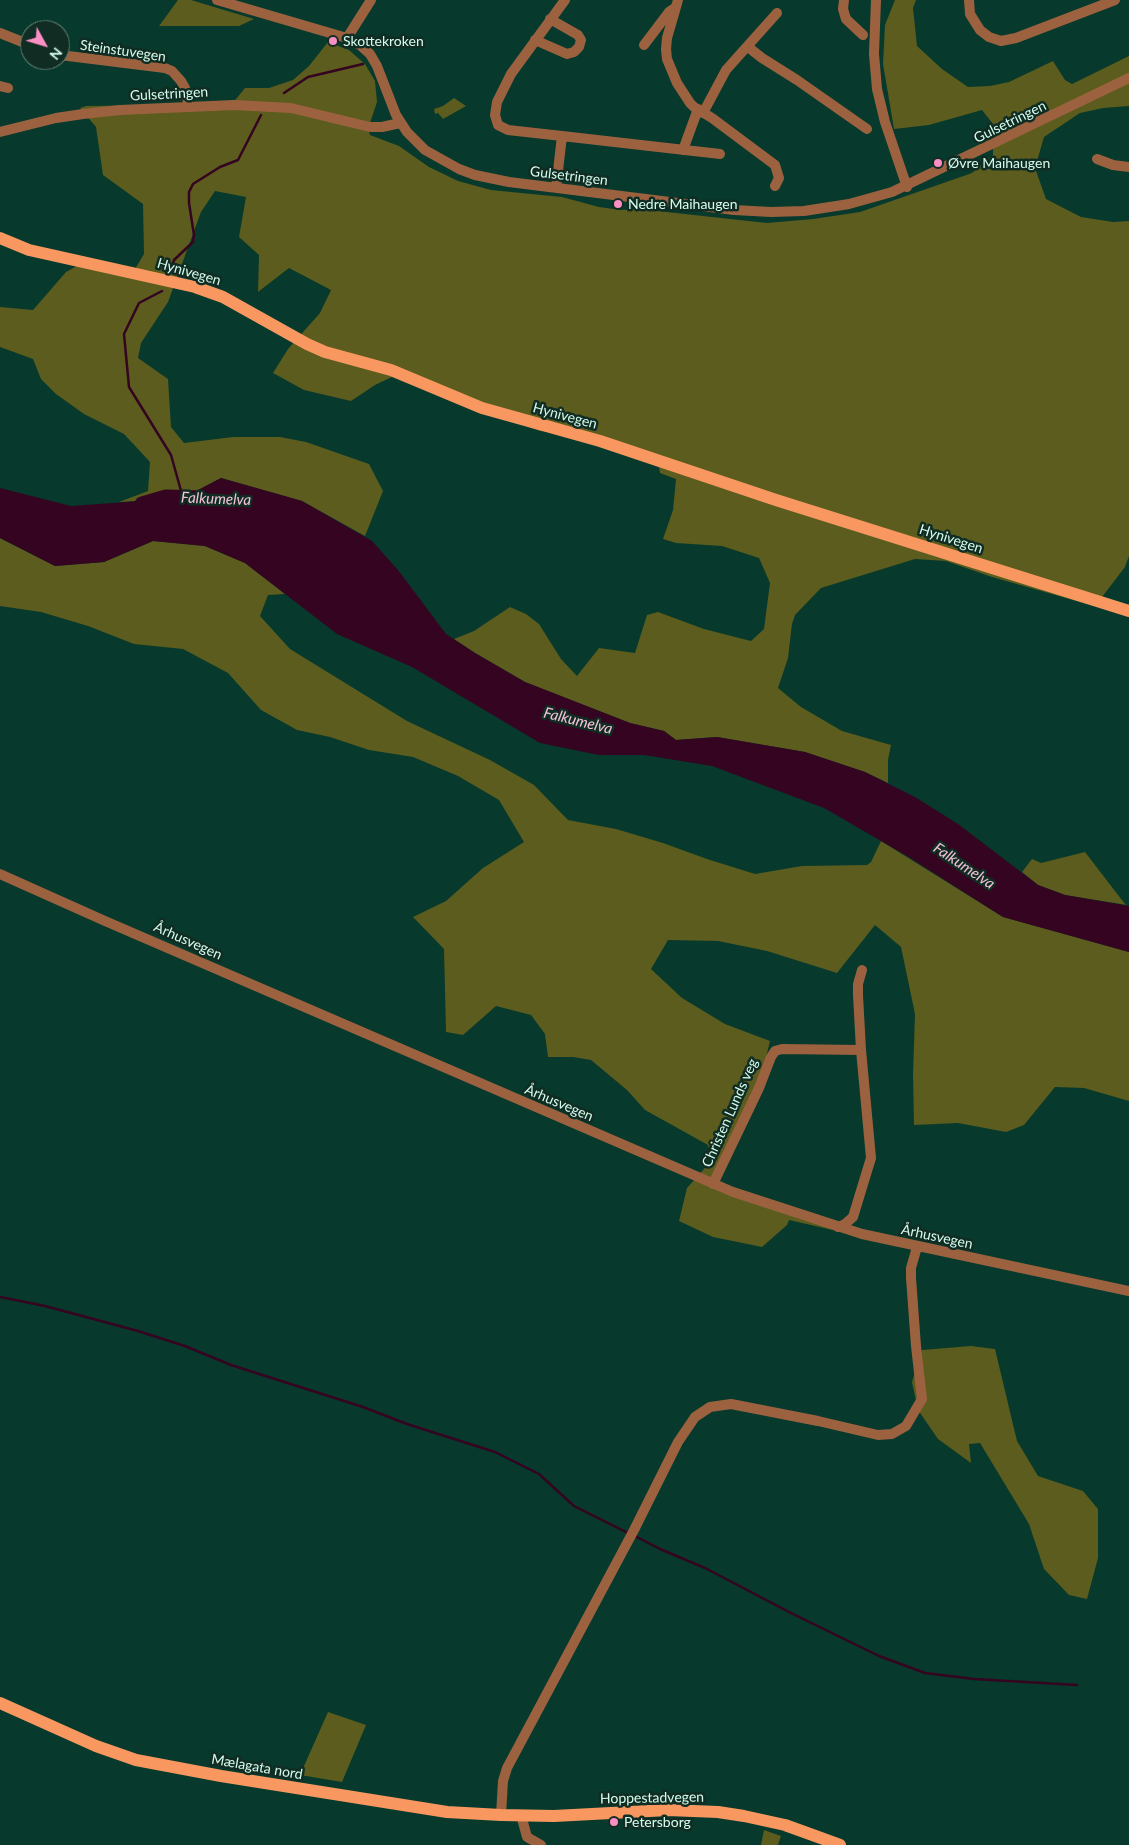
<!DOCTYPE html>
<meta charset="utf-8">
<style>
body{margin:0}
#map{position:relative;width:1129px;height:1845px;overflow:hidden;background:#07392c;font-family:Lato,sans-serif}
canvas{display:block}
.north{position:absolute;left:20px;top:20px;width:50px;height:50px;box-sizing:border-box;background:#112c23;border:1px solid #5f8074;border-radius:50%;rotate:129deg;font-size:14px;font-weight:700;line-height:20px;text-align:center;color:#d5fdee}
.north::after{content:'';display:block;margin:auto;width:18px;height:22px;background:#fb8fc4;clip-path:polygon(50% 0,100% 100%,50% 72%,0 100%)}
</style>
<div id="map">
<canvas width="1129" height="1845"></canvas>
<div class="north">N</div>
</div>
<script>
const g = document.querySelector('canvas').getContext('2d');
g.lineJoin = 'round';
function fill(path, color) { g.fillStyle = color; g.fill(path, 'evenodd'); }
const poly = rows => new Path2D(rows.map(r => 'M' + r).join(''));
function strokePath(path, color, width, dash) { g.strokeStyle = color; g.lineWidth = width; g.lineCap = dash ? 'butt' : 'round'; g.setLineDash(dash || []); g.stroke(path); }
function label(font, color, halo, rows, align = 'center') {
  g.font = font + ' Lato,sans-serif'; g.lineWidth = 5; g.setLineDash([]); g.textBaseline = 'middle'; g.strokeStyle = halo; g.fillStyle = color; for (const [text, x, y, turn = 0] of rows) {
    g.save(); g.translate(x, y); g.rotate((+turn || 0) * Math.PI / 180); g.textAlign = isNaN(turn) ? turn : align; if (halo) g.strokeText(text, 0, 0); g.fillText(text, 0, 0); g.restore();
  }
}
fill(poly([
 [178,0,191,0,254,19,239,26,159,26],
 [895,0,916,0,913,8,917,46,942,69,968,87,990,86,1009,82,1053,61,1065,80,1072,84,1129,56,1129,106,1103,108,1080,113,1044,137,1035,168,1046,199,1081,217,1113,222,1129,221,1129,556,1125,567,1099,601,1087,604,992,577,946,561,915,559,821,588,795,615,792,624,788,658,778,688,801,707,842,731,891,745,888,760,888,783,865,772,805,752,717,737,676,740,664,731,630,723,525,682,475,653,454,639,474,631,510,607,526,614,539,624,561,659,577,676,599,648,635,653,647,615,658,612,704,629,751,641,764,629,770,583,759,558,722,546,676,543,663,539,673,510,676,479,660,473,659,467,614,448,569,434,540,431,485,412,394,376,375,385,351,401,304,390,273,373,288,349,320,313,331,290,289,268,258,292,259,255,239,237,246,197,215,191,201,212,168,302,141,343,138,358,168,379,171,427,184,443,233,437,280,437,306,442,369,464,383,491,365,536,302,501,221,478,183,498,119,502,148,491,150,462,124,434,84,414,56,394,41,379,33,359,0,347,0,307,33,310,66,272,86,261,135,269,144,254,143,204,103,175,96,127,80,108,86,106,232,104,245,88,269,88,293,80,309,66,328,42,349,50,365,64,375,81,377,102,368,129,370,135,399,146,429,167,458,181,491,190,562,197,599,207,621,210,639,209,767,223,813,219,860,212,909,195,972,173,993,155,993,124,982,110,929,125,894,129,883,64,885,25],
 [454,98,466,106,443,119,438,113,435,114,434,109,443,106],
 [0,538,55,566,104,562,153,541,205,546,245,563,285,594,268,595,260,616,290,649,407,721,490,760,534,785,568,820,616,829,663,843,707,859,755,874,802,866,867,865,871,862,881,841,1003,917,1129,952,1129,1101,1084,1088,1055,1087,1024,1125,1006,1132,958,1123,914,1125,913,1074,915,1014,901,947,875,925,837,973,767,951,718,941,668,940,651,969,682,998,725,1024,770,1041,760,1082,711,1180,937,1254,789,1220,787,1225,762,1247,713,1237,679,1221,687,1188,712,1160,708,1145,645,1110,627,1090,591,1060,573,1057,548,1057,545,1034,531,1015,496,1006,463,1035,446,1032,444,949,413,917,446,901,483,868,524,842,499,800,458,776,413,757,369,750,330,737,297,730,261,710,228,673,183,649,134,644,88,626,41,612,0,606],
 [1085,852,1125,904,1127,905,1065,895,1038,885,1022,872,1032,859,1041,863],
 [971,1346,995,1349,1017,1441,1038,1476,1083,1491,1098,1509,1098,1558,1087,1599,1069,1595,1044,1569,1029,1524,980,1443,969,1444,971,1463,938,1439,918,1410,912,1382,922,1350],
 [328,1712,366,1725,342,1782,300,1775],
 [764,1830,781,1836,778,1845,761,1845]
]), '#5b5c1d');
fill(poly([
 [221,478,302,501,372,541,398,570,446,634,475,653,525,682,630,723,664,731,676,740,717,737,805,752,865,772,915,797,958,824,1038,885,1065,895,1129,906,1129,952,1003,917,907,856,824,808,712,766,644,755,599,755,540,743,412,667,337,634,245,563,205,546,153,541,104,562,55,566,0,538,0,488,71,506,183,498]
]), '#350421');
strokePath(poly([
 [284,93,308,77,363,64],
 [171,270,174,260,193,242,194,235,189,203,189,192,193,184,220,167,238,160,261,115],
 [162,291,139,303,124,334,129,387,171,455,183,498],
 [0,1297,45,1306,138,1331,185,1346,231,1365,363,1407,407,1424,495,1452,539,1474,574,1506,630,1534],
 [635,1536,660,1549,705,1568,791,1613,879,1656,925,1673,974,1679,1077,1685]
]), '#350421', 2.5);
strokePath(poly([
 [142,504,166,497,203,498]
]), '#350421', 15);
strokePath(poly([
 [217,0,347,38,360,45,370,54,377,66,396,115,407,132,425,150,459,169,475,175,509,182,734,210,771,212,804,211,849,204,892,192,1129,78],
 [678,0,667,38,666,49,667,59,677,83,690,103,694,107,712,118,775,165,779,178,775,186],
 [844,0,843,9,846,19,863,35],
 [876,0,874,54,877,89,885,122,907,187],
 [969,0,970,14,980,30,989,37,1001,41,1016,38,1115,0],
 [0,33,30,45],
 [347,38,371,0],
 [535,40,567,54,574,52,579,47,581,40,578,35,550,19],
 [644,45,669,12,675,8],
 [748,47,762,58,797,80,867,129],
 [60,55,165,68,172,71,181,81,185,88,189,107],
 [0,86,8,88],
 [703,113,726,70,777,13],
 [0,132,56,118,83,114,120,110,234,105,291,108,370,127,382,127,400,123],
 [562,136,508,130,498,125,495,115,497,102,511,74,565,0],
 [683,150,698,109],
 [1097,159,1113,165,1129,167],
 [556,188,562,136,720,154],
 [0,874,105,921,733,1192,862,1234,1129,1291],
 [861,1050,858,995,858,984,862,970],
 [713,1184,759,1088,771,1057,775,1051,782,1049,861,1050,871,1158,853,1217,845,1224,838,1227],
 [501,1815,503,1781,507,1768,634,1530,678,1442,695,1417,710,1407,731,1404,818,1421,878,1435,892,1434,906,1426,922,1399,916,1346,911,1278,911,1268,917,1247],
 [521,1815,527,1837,541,1845]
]), '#9c6240', 10);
strokePath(poly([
 [0,238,29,250,195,287,223,297,307,344,325,352,391,370,482,408,600,441,776,500,1129,611],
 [0,1703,96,1746,136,1760,221,1776,447,1812,501,1815,554,1816,668,1810,718,1812,744,1816,785,1825,840,1845]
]), '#f89860', 12);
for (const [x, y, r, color] of [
 [333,41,5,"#fb8fc4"],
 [938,163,5,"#fb8fc4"],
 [618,204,5,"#fb8fc4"],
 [614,1822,5,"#fb8fc4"]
]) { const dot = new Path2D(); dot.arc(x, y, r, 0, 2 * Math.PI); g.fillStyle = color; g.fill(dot); strokePath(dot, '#112c23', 2); }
label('14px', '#d5fdee', '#112c23', [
 ["Skottekroken",343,41],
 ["Øvre Maihaugen",948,163],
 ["Nedre Maihaugen",628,204],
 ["Petersborg",624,1822]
], 'left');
label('14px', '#d5fdee', '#112c23', [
 ["Steinstuvegen",123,51,8],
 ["Gulsetringen",169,94,-3],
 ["Gulsetringen",1010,122,-26],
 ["Gulsetringen",569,176,7],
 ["Hynivegen",189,272,16],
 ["Hynivegen",565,416,15],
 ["Hynivegen",951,539,18],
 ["Århusvegen",188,941,24],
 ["Århusvegen",559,1103,23],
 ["Christen Lunds veg",730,1113,-66],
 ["Århusvegen",937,1237,12],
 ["Mælagata nord",257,1767,10],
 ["Hoppestadvegen",652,1798,-1]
]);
label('italic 15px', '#f6c1d8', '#112c23', [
 ["Falkumelva",216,499,2],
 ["Falkumelva",578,721,14],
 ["Falkumelva",964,866,34]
]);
</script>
